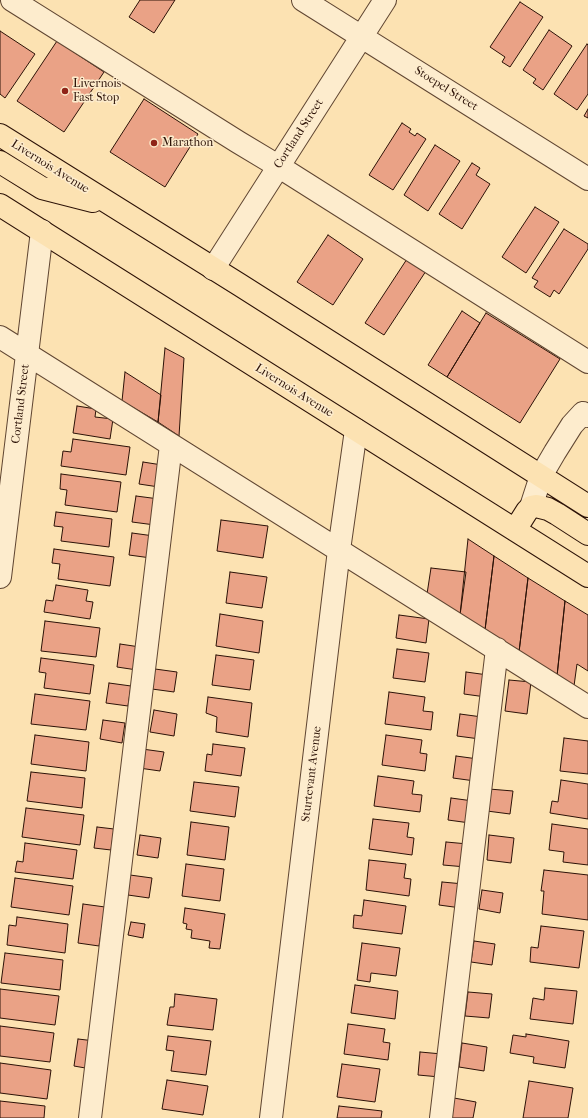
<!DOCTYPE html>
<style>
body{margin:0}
canvas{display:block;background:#fce2b2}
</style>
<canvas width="588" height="1118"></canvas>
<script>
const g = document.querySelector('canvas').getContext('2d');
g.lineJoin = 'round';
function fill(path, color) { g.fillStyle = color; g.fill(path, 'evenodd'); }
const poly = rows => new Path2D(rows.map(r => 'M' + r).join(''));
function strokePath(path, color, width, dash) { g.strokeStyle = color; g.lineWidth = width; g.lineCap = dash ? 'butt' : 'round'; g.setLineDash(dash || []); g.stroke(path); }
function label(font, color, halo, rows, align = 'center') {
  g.font = font + ' "IM FELL French Canon",serif'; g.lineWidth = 3; g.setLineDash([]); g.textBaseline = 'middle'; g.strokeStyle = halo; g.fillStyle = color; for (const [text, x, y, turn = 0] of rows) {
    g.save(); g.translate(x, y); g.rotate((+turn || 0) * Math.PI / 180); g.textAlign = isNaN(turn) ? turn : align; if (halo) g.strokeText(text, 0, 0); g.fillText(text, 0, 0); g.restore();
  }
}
const building = poly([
 [140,0,175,0,154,33,129,17,140,0],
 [520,2,543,17,510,67,502,62,505,57,490,47,520,2],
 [549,30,572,46,543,90,533,83,536,79,523,70,549,30],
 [0,31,35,54,5,98,0,94,0,31],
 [57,41,104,72,64,132,17,101,57,41],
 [587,44,588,45,588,94,577,110,554,94,587,44],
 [144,99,198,134,165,187,110,152,144,99],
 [588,109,588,118,584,116,588,109],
 [402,123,411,129,409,132,415,136,417,133,426,139,393,190,369,175,402,123],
 [435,145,460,161,428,211,404,195,435,145],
 [472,163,480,168,476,175,490,184,462,229,439,214,472,163],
 [535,207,559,222,526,273,502,257,535,207],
 [564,229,588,244,588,249,559,294,554,290,550,297,534,287,538,281,532,278,564,229],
 [328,235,363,259,333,305,297,282,328,235],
 [407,259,426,271,384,335,365,323,407,259],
 [462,311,480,323,447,377,428,365,462,311],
 [486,313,560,359,520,423,447,377,486,313],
 [165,348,184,358,179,436,158,422,165,348],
 [125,372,161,395,158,422,122,401,125,372],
 [77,406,96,409,95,417,113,419,110,439,73,433,77,406],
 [73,439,130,447,126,475,61,466,63,451,71,452,73,439],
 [143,462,162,465,159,487,139,484,143,462],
 [61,474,121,482,117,512,65,505,67,490,60,489,61,474],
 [136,496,159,499,155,525,132,522,136,496],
 [56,512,112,519,109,547,61,541,63,527,54,526,56,512],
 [221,520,268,526,263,558,217,551,221,520],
 [132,533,154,536,151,558,129,555,132,533],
 [468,539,494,556,485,630,460,615,468,539],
 [54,549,114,557,110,586,58,579,60,564,52,563,54,549],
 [494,556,528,578,519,652,485,630,494,556],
 [431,568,466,572,460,615,427,594,431,568],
 [230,572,267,577,262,608,226,603,230,572],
 [528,578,565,601,557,676,519,652,528,578],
 [56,585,88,590,86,601,93,602,90,619,44,612,46,600,53,601,56,585],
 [565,601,588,615,588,671,577,664,574,686,557,676,565,601],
 [220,614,263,621,259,653,216,646,220,614],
 [399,615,429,619,426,643,396,638,399,615],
 [45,621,100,628,96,657,41,651,45,621],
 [120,644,140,647,137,670,117,667,120,644],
 [397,649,429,653,425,682,393,678,397,649],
 [216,655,254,660,250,690,212,685,216,655],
 [41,658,94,665,90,694,44,688,46,673,39,672,41,658],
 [155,669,177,672,174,692,152,689,155,669],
 [466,672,488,675,486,697,464,694,466,672],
 [509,680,531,682,527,714,505,711,509,680],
 [109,683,131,686,128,706,106,703,109,683],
 [389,692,425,697,423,711,433,712,431,730,385,724,389,692],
 [35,694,90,701,86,730,31,724,35,694],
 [208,697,252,703,248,737,216,732,217,717,206,713,208,697],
 [154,710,177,714,174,736,150,732,154,710],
 [460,714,482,717,480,739,457,736,460,714],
 [103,720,125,723,122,743,100,739,103,720],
 [35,735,89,742,86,771,31,764,35,735],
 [386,735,422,740,420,753,427,754,425,771,382,765,386,735],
 [564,738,588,741,588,774,560,771,564,738],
 [213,744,245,748,241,776,205,771,207,754,212,755,213,744],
 [142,749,164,752,160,771,139,768,142,749],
 [456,756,478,759,475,781,453,778,456,756],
 [31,772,85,778,82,808,27,801,31,772],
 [378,776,414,781,412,794,422,795,420,812,374,806,378,776],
 [561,780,588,784,588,819,550,813,552,801,558,802,561,780],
 [194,782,239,787,235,817,190,811,194,782],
 [489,789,513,791,510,814,487,811,489,789],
 [451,798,473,801,470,823,448,820,451,798],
 [26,808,84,815,80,845,22,837,26,808],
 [373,819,409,823,407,837,414,838,412,855,369,849,373,819],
 [191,822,229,827,225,860,187,855,191,822],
 [552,824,588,829,588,865,563,862,564,852,549,850,552,824],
 [97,827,114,829,111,850,94,848,97,827],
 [140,835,161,838,158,858,137,855,140,835],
 [489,835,514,838,511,863,487,860,489,835],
 [446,842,468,844,466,867,443,865,446,842],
 [25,843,77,850,73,879,15,872,17,861,23,862,25,843],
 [369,860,406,864,404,878,411,879,409,896,366,890,369,860],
 [186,864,224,869,220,901,182,896,186,864],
 [544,870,588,875,588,920,542,914,544,891,541,891,544,870],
 [130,875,152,878,149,898,128,895,130,875],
 [15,878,73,886,69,915,11,907,15,878],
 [442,882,464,884,461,908,439,905,442,882],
 [482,890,503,893,500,913,479,909,482,890],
 [364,900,406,906,402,934,353,928,354,915,362,916,364,900],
 [83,904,105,907,99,946,78,943,83,904],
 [185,908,225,914,220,949,209,948,210,941,191,938,192,930,186,929,187,924,183,923,185,908],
 [17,917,68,924,65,953,7,945,9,925,16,926,17,917],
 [131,922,145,924,143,938,128,935,131,922],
 [541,926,584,931,579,968,530,962,531,947,538,948,541,926],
 [474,941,495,944,492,965,471,962,474,941],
 [362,943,400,948,396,976,371,973,370,982,357,980,362,943],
 [5,953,63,960,60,990,1,983,5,953],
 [355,985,398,991,395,1019,351,1013,355,985],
 [545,988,577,991,573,1024,530,1019,533,998,544,1000,545,988],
 [0,989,59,996,55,1025,0,1018,0,989],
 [468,992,492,994,489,1018,465,1016,468,992],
 [175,994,217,999,213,1030,167,1025,170,1007,174,1007,175,994],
 [348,1024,385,1029,383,1042,390,1043,388,1060,344,1054,348,1024],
 [0,1026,54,1033,50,1062,0,1056,0,1026],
 [526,1034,569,1041,565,1068,533,1063,534,1057,510,1053,513,1035,526,1037,526,1034],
 [168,1036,211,1041,206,1075,171,1071,174,1051,166,1050,168,1036],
 [78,1039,95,1041,91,1069,74,1066,78,1039],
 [462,1043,487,1047,484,1071,459,1067,462,1043],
 [420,1052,442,1054,440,1077,418,1075,420,1052],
 [0,1063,51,1070,47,1099,0,1093,0,1063],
 [342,1064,380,1069,375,1102,337,1097,342,1064],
 [167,1080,208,1086,203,1115,162,1109,167,1080],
 [529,1081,573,1088,568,1118,523,1118,529,1081],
 [454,1098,476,1102,473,1118,451,1118,454,1098],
 [0,1101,45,1106,44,1118,0,1118,0,1101],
 [339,1106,382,1111,381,1118,337,1118,339,1106]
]);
fill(building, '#eaa286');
strokePath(building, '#2c1207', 1);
const minor = poly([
 [12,0,238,142,278,166,588,362],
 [303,0,588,179],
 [213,269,385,0],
 [0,337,588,707],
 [531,507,541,476,555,452,572,425,583,413,588,416],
 [0,577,42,231],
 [90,1118,171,445],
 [271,1118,339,550,356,430],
 [441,1118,497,649]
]);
const major = poly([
 [0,135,240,285,588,506],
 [0,162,42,188,93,201],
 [0,205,588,576],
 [515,530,527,511,531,507,536,506,548,509,557,514,588,534]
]);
strokePath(minor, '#604632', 24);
strokePath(major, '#2c1207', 24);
strokePath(minor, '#fdeccd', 22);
strokePath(major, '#fce2b2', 22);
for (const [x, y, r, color] of [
 [65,91,4,"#8f2418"],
 [154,143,4,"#8f2418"]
]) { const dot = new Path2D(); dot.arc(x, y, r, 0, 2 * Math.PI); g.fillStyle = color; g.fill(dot); strokePath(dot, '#fdeccd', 1.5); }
label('12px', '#2c1207', '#fdeccd', [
 ["Livernois",73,84],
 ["Fast Stop",73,98],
 ["Marathon",162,143]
], 'left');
label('12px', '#2c1207', '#fdeccd', [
 ["Stoepel Street",446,89,32],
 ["Cortland Street",299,134,-57],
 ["Livernois Avenue",50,167,32],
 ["Livernois Avenue",294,391,32],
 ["Cortland Street",21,404,-83],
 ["Sturtevant Avenue",312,774,-83]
]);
</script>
